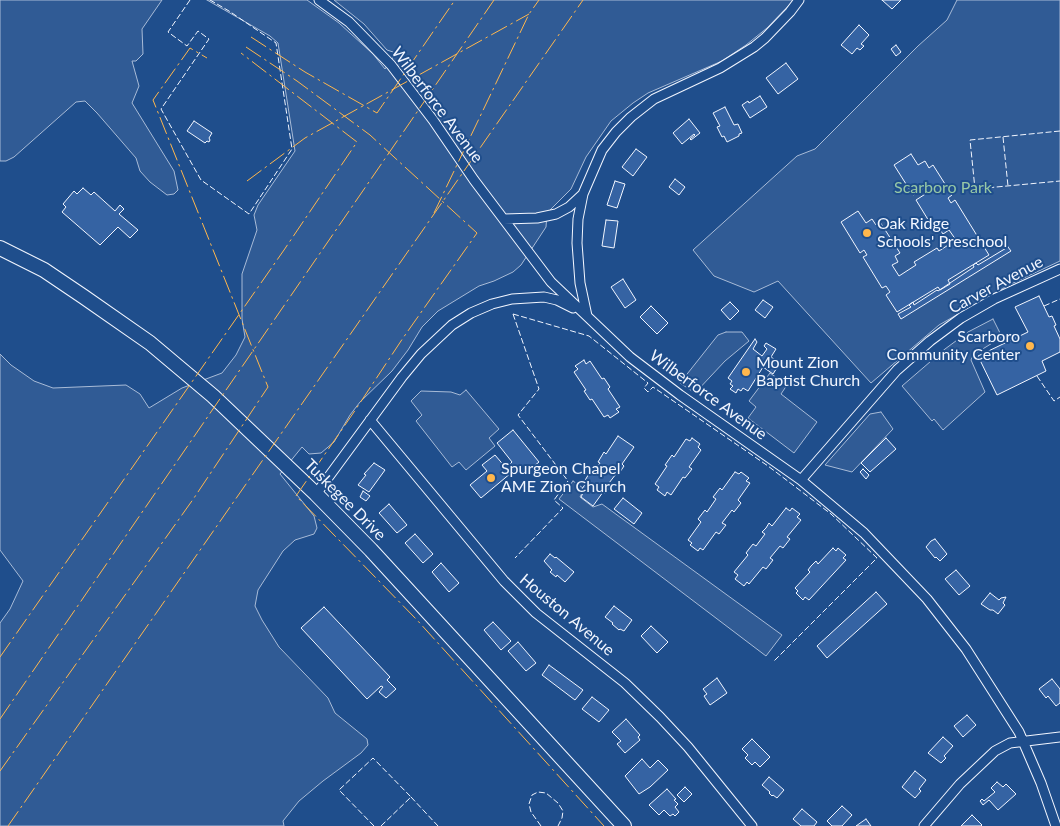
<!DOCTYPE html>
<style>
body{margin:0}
canvas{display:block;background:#1f4e8c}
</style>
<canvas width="1060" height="826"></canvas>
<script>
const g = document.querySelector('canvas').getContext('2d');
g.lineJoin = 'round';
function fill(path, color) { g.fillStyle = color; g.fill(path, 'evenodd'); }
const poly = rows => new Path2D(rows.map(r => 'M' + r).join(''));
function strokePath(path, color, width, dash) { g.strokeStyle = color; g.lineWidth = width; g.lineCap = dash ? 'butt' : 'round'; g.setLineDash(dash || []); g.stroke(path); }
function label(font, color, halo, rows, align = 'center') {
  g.font = font + ' Lato,sans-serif'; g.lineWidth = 4; g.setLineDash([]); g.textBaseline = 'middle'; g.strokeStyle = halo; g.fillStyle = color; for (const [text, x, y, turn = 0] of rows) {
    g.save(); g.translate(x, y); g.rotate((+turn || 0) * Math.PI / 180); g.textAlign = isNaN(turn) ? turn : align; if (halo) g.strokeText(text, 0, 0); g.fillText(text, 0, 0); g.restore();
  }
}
const built = poly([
 [0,0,162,0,142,29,143,54,136,61,132,61,139,86,132,103,174,171,178,190,174,194,167,195,150,182,140,171,136,158,97,113,85,101,76,102,14,157,6,161,0,161,0,0],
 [207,0,307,0,339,23,373,54,385,69,396,53,387,50,364,24,334,0,794,0,767,28,746,45,722,61,648,93,633,103,611,121,586,157,571,189,547,213,546,227,521,265,513,272,494,281,479,286,438,311,422,327,408,350,392,371,360,402,350,415,334,442,321,453,309,454,302,447,280,474,314,516,317,528,314,534,295,540,283,551,258,590,255,606,262,620,279,647,328,698,335,713,367,739,368,745,361,753,323,781,299,801,283,821,284,826,0,826,0,623,10,609,23,581,0,550,0,354,11,365,34,381,53,388,126,385,140,394,149,408,182,388,222,373,236,355,245,337,242,319,242,274,257,230,254,215,258,205,295,151,278,43,270,36,207,0],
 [957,0,1060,0,1060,261,1009,285,939,325,871,383,778,281,754,292,714,276,693,250,797,156,815,149,918,46,947,20,957,0],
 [993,319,1002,337,973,355,971,360,985,392,943,430,934,419,932,421,902,386,945,349,968,332,993,319],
 [726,332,742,332,749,341,725,361,695,393,680,383,718,335,726,332],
 [770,373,787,385,781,394,817,422,794,453,748,418,756,407,749,401,770,373],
 [466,390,499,429,489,438,495,446,466,470,459,462,452,467,416,421,422,415,411,401,421,391,451,392,460,395,466,390],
 [881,412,893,429,852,472,825,465,870,414,881,412],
 [573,481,583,488,580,491,582,493,580,497,593,507,602,504,782,635,766,656,559,499,573,481]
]);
fill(built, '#305b95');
strokePath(built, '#a8bbd7', 1);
const building = poly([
 [882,0,901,0,892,9,882,0],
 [859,25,869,35,861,44,864,46,860,50,857,48,852,54,841,45,859,25],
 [896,45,901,52,896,56,891,49,896,45],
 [786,63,798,79,778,94,766,78,786,63],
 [760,96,767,107,750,118,742,105,748,101,749,103,760,96],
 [725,107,734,125,738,124,742,133,739,134,739,136,727,142,724,136,722,137,717,127,720,126,713,113,725,107],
 [689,119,700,133,691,140,690,139,695,135,694,134,682,144,673,133,689,119],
 [194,121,212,133,209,138,210,140,209,142,207,141,205,143,187,131,194,121],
 [636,149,647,157,633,176,622,167,636,149],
 [911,154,918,165,925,161,929,168,933,165,952,195,948,198,951,203,955,200,989,255,948,280,950,284,940,290,938,287,897,312,886,295,890,292,886,286,882,288,863,257,867,255,864,250,860,253,841,222,858,211,866,223,872,219,876,225,880,222,900,253,895,256,898,262,892,265,899,276,916,265,914,262,937,248,939,251,956,240,949,230,943,234,939,228,935,231,916,200,927,193,924,188,913,195,894,165,911,154],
 [675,179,685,187,679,195,669,187,675,179],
 [615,181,625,184,617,208,607,205,615,181],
 [83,188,91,195,94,192,115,211,120,205,124,209,119,214,138,230,130,238,118,227,100,245,62,212,66,207,63,204,74,191,77,194,83,188],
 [606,220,618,221,614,248,602,246,606,220],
 [1008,247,1011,251,901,319,898,314,911,307,909,305,913,302,914,305,937,290,938,291,974,267,973,265,976,263,978,265,1008,247],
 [623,279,636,300,625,308,611,287,623,279],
 [1039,296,1049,317,1052,316,1056,325,1054,326,1060,339,1060,352,1042,361,1046,371,997,395,978,356,1028,332,1015,307,1039,296],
 [763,300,773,307,765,318,755,310,763,300],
 [730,302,739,311,730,320,721,310,730,302],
 [651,306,668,323,657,334,640,317,651,306],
 [755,339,757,342,753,349,762,356,767,349,764,346,766,343,776,349,771,357,780,363,773,374,763,367,748,391,743,388,741,391,738,389,736,393,730,389,733,386,730,384,732,381,728,378,755,339],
 [584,360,586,364,590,361,602,379,604,378,610,387,608,389,620,407,616,409,619,412,610,418,608,415,604,417,592,399,590,400,584,391,586,390,574,372,578,369,575,366,584,360],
 [513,430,539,462,523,475,517,468,481,498,470,485,487,471,482,465,495,455,506,468,512,462,497,443,513,430],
 [618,436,634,447,622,464,624,466,618,475,616,474,609,483,612,484,605,494,603,492,593,506,581,497,583,493,580,492,586,483,584,482,590,472,593,474,600,463,598,462,604,452,606,454,618,436],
 [692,438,700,444,698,447,701,450,689,467,692,469,685,478,683,477,671,495,667,492,665,496,657,490,659,487,655,484,667,466,665,465,672,455,674,457,686,439,690,441,692,438],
 [886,438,896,449,870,472,861,463,886,438],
 [374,463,385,470,369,492,358,485,366,475,364,474,374,463],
 [863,469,869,475,866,479,860,472,863,469],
 [735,472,739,474,741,472,749,478,746,481,750,483,738,500,741,503,734,512,732,510,722,523,726,525,719,534,716,532,703,550,700,548,698,551,690,545,692,543,688,540,701,522,698,519,705,510,707,512,716,499,713,497,720,488,722,490,735,472],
 [363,491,370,496,366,501,360,497,363,491],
 [623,498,642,513,634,524,614,509,623,498],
 [389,504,407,525,397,533,379,513,389,504],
 [786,508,790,511,792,508,800,514,797,517,801,520,787,537,790,539,783,548,780,546,770,558,773,560,766,569,763,567,749,584,747,582,744,586,735,579,738,575,734,572,748,555,746,553,749,549,753,544,756,546,765,534,762,532,766,528,769,523,772,526,786,508],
 [415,534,433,554,423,563,405,543,415,534],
 [935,539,947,554,940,561,936,557,935,558,926,547,931,541,935,539],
 [833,548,836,551,838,548,846,555,843,558,846,560,809,600,805,597,803,600,796,593,798,591,795,588,810,572,808,570,811,566,816,561,818,564,833,548],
 [550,554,555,558,556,557,574,572,565,582,557,575,556,577,550,572,552,570,544,561,550,554],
 [441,563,459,583,449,592,432,572,441,563],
 [956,570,970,586,959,595,945,579,956,570],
 [876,592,887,604,827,658,817,646,876,592],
 [990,593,999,600,1001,598,1006,597,1003,603,1005,605,998,614,993,610,990,610,981,604,990,593],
 [614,606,632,620,624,631,620,629,619,630,612,624,613,623,605,617,614,606],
 [324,607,390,677,387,680,396,689,386,698,379,692,383,687,381,686,367,699,301,628,324,607],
 [493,622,511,641,501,650,484,630,493,622],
 [651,626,668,642,657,653,641,636,651,626],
 [518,642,536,663,526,671,508,651,518,642],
 [549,665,583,690,575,700,542,675,549,665],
 [717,678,727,693,710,705,704,696,707,694,703,689,717,678],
 [1052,679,1060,689,1060,703,1056,706,1048,696,1046,698,1039,689,1052,679],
 [592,697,609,710,599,722,582,709,592,697],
 [967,715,976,725,963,737,954,726,967,715],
 [626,719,640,735,638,737,640,740,625,753,617,744,621,741,612,732,626,719],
 [943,737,953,746,944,756,946,758,941,763,928,753,943,737],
 [752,739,770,757,760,767,755,762,752,765,745,758,748,755,742,749,752,739],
 [642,759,650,768,658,760,668,770,650,787,639,794,625,776,642,759],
 [915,771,926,780,919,789,921,791,915,798,902,787,915,771],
 [769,777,784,790,777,798,773,795,772,796,769,793,770,792,762,785,769,777],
 [997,782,1003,787,1006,784,1016,794,998,810,989,800,983,805,980,801,982,799,984,801,995,792,991,788,997,782],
 [685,787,692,794,684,802,677,795,685,787],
 [667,789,676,799,674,800,678,804,675,807,679,812,675,816,673,814,670,816,664,810,659,815,649,805,667,789],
 [842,806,852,815,842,826,832,826,827,821,842,806],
 [802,809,817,822,814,826,801,826,793,819,802,809],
 [972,815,982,825,981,826,961,826,972,815],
 [866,819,871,826,856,826,866,819]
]);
fill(building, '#3563a3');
strokePath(building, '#f2f6ff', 1);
const street = poly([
 [319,0,349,22,391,65,433,120,474,180,551,282,630,357,680,395,801,480,864,533,927,599,966,649,1019,732,1041,783,1056,826],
 [504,219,537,218,556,214,569,207,583,194],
 [587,316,580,283,577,243,578,219,583,194,602,150,616,132,631,117,654,99,720,68,754,47,765,38,790,12,799,0],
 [370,420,504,581,536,613,625,683,660,717,688,747,752,826],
 [801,480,897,370,930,341,961,318,994,299,1060,269],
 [316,494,402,377,421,354,452,325,471,313,492,304,512,299,544,297,557,300,573,308],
 [924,826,960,784,995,751,1010,743,1060,737]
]);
const secondary = poly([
 [0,248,44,270,84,297,150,343,213,396,316,494,371,550,624,826]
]);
strokePath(street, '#f2f6ff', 11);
strokePath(secondary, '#f2f6ff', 16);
strokePath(street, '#1f4e8c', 9);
strokePath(secondary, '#1f4e8c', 14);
strokePath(poly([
 [190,0,168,32,187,46,198,31,209,39,161,109,201,180,249,214,292,149,276,43,229,11,210,0],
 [1060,131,970,140,975,189,1060,181],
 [1003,137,1008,186],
 [1044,306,1060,299],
 [513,314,589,336,648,383,644,388,648,392,653,387,768,466,831,514,877,558,773,662],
 [513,314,539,389,518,415,568,481,554,500,563,508,515,558],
 [1037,376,1054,401,1060,397],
 [411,797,438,826],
 [374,826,339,790,373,758,411,797,381,826],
 [541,826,531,812,529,804,532,795,538,792,546,793,558,803,563,811,562,818,558,826]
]), '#f2f6ff', 1, [6, 2.5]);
strokePath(poly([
 [251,37,305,72,377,113,455,0],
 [246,47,297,81,370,135,477,233,403,338,354,412,296,496,417,620,604,826],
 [247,181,305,138,529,14],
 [434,213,529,14,539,0],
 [0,657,284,250,357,142,241,53],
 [0,719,494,0],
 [0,771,194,498,268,387,153,100,190,48,207,58],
 [8,826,583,0]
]), '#ffb74d', 1, [18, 4, 2.5, 4]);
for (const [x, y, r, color] of [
 [867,233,5,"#ffb74d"],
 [1030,346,5,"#ffb74d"],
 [746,372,5,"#ffb74d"],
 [491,478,5,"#ffb74d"]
]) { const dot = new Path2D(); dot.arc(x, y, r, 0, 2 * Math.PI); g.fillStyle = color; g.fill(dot); strokePath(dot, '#1f4e8c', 2); }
label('16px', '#f2f6ff', '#1f4e8c', [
 ["Wilberforce Avenue",437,105,53],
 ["Carver Avenue",996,285,-28],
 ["Wilberforce Avenue",708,395,36],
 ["Tuskegee Drive",345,500,45],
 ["Houston Avenue",567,615,40]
]);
label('16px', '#97c8a6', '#1f4e8c', [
 ["Scarboro Park",943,188]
]);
label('16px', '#f2f6ff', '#1f4e8c', [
 ["Oak Ridge",877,224],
 ["Schools' Preschool",877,242],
 ["Scarboro",1020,337,"right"],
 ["Community Center",1020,355,"right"],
 ["Mount Zion",756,363],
 ["Baptist Church",756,381],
 ["Spurgeon Chapel",501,469],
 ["AME Zion Church",501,487]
], 'left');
</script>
